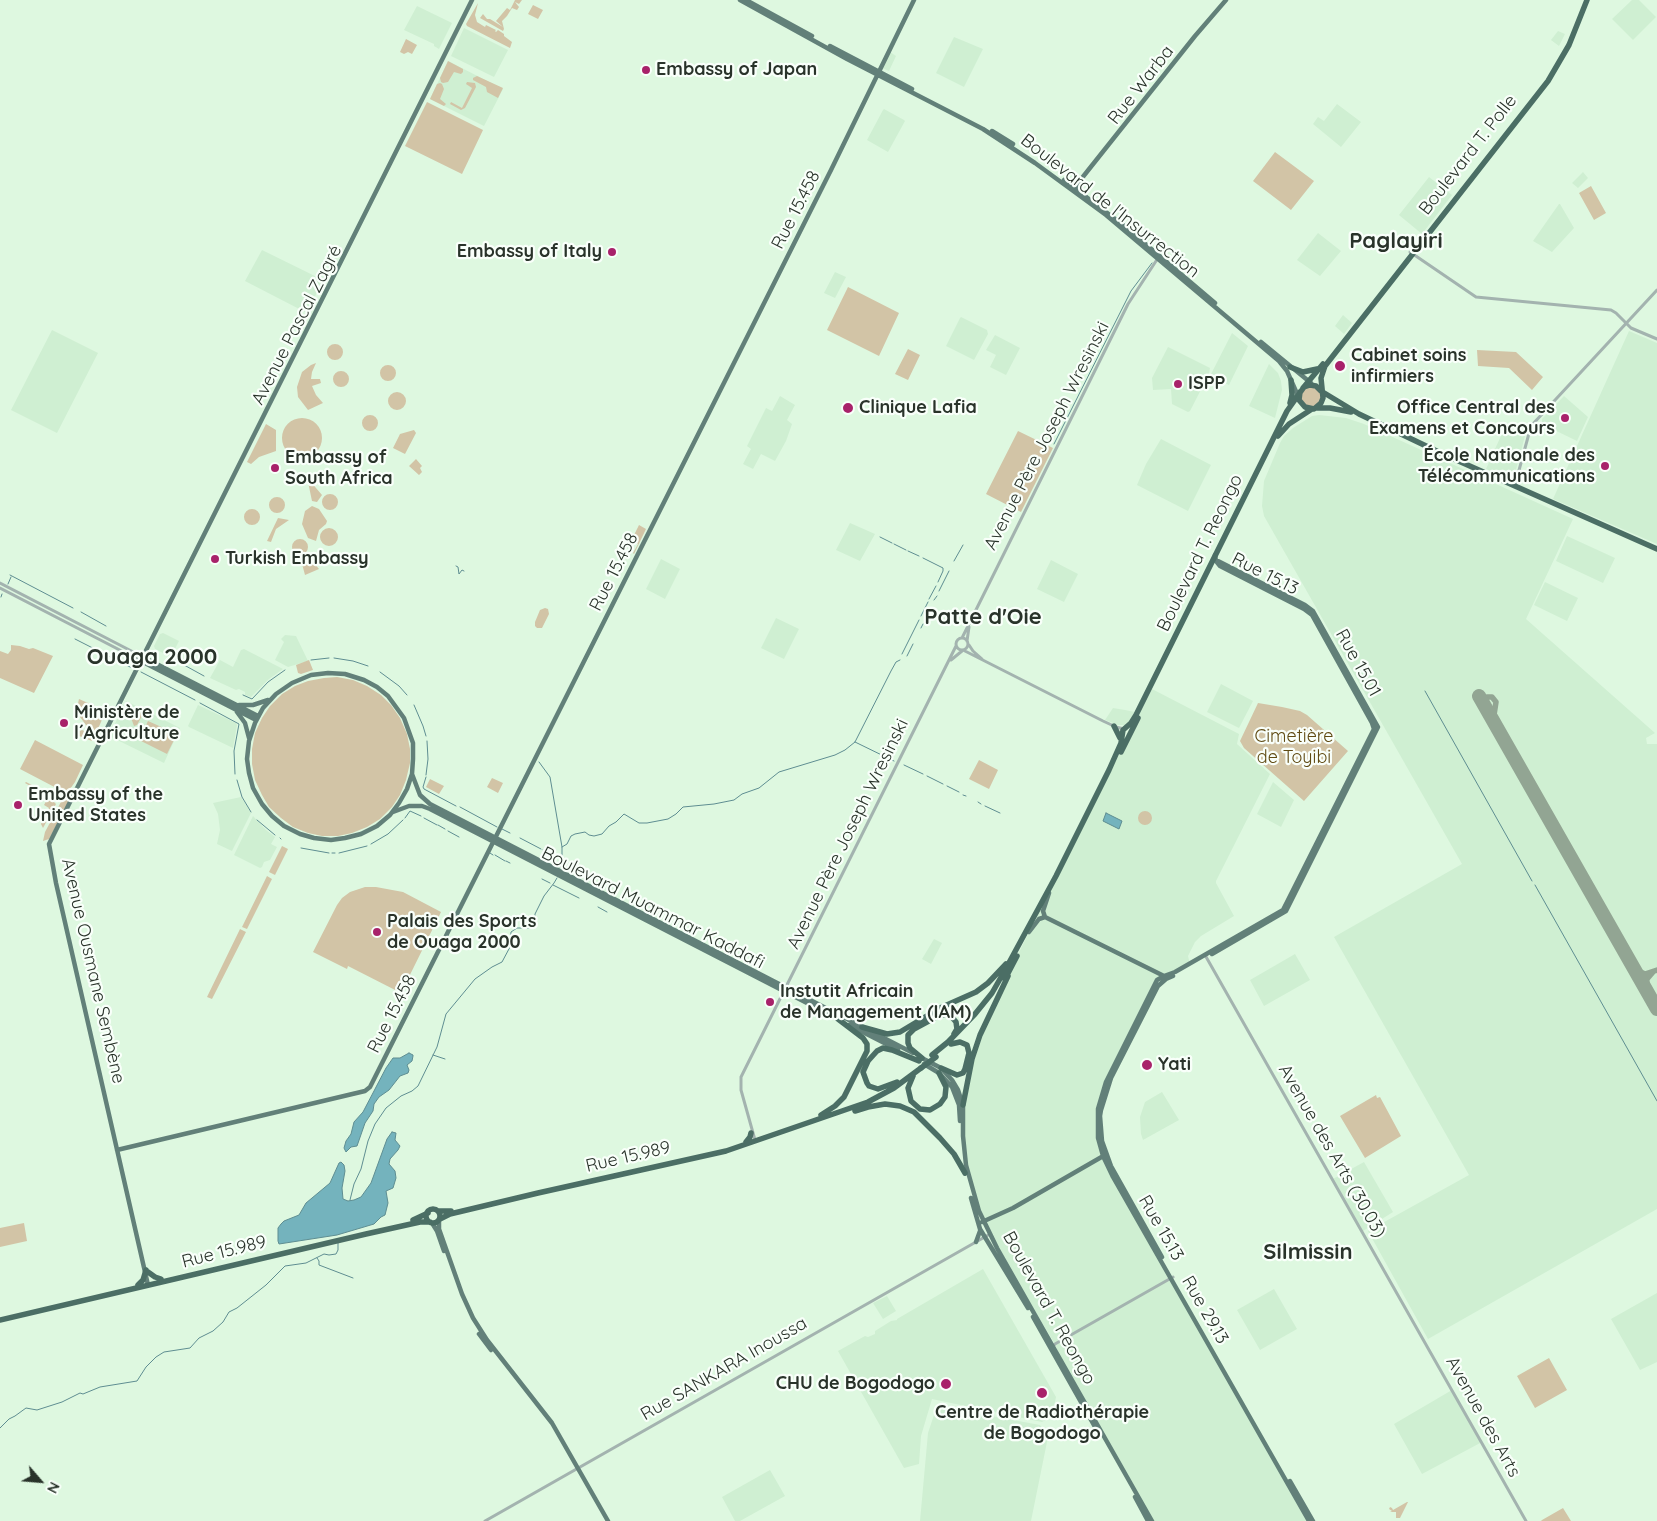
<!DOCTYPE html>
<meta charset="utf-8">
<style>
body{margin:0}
#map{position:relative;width:1657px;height:1521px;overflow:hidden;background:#def8e0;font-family:Quicksand,sans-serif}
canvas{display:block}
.north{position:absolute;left:15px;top:1456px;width:50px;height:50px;-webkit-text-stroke:4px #f9fffa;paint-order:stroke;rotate:117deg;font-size:14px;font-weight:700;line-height:20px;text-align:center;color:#29332a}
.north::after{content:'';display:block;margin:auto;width:18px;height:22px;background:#29332a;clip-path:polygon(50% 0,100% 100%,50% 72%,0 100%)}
</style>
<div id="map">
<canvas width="1657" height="1521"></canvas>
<div class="north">N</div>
</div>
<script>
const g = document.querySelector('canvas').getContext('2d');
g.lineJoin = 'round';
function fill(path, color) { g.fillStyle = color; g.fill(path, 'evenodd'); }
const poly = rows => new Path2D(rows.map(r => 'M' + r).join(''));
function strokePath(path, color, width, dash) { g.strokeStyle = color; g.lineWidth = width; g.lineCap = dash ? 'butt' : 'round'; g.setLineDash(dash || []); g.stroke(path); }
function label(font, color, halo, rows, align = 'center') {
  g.font = font + ' Quicksand,sans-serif'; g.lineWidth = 4.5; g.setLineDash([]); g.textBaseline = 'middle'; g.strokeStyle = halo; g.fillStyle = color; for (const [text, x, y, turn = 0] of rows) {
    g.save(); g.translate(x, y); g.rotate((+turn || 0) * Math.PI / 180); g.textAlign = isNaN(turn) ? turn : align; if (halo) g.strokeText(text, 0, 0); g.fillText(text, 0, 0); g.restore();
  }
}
fill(poly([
 [1632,0,1639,0,1656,17,1633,40,1612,19],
 [417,6,452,23,439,49,434,46,434,44,404,30],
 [464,28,508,50,494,77,451,56],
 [1558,31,1565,34,1559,46,1551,40],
 [954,37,983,49,964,87,936,73],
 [890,52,896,56,889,71,882,68],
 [448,61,503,89,484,126,430,99],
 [1337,104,1361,122,1341,147,1313,124,1318,117,1324,121],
 [884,109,904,120,905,121,888,152,867,140,883,110],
 [1583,172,1588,178,1578,188,1572,183],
 [1429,177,1452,195,1422,234,1399,215],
 [1559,204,1560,204,1574,228,1552,252,1533,241],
 [1318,233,1341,251,1320,276,1297,260],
 [262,250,323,280,307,313,245,281],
 [835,272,846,277,835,298,824,293],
 [1343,315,1352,323,1344,334,1335,326],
 [961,317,987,330,988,334,974,360,946,346,960,318],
 [52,330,98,353,57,433,11,410],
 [1629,331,1657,343,1657,544,1553,499],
 [1232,333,1248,346,1229,385,1210,376],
 [995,335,1020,348,1006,375,990,367,996,355,986,350],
 [1168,347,1210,368,1209,374,1190,411,1188,412,1172,404,1171,389,1153,390,1152,378],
 [1269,364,1278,373,1281,381,1282,390,1275,418,1249,406],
 [780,396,795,405,787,420,792,424,786,441,775,461,761,454,753,469,743,464,751,449,747,446,766,408,772,411],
 [1564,396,1588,417,1577,441,1542,424,1542,419],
 [1319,415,1346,418,1364,424,1573,519,1526,619,1655,733,1646,738,1647,744,1657,744,1657,1209,1428,1339,1368,1231,1469,1175,1334,937,1462,864,1264,516,1262,506,1264,481,1280,443,1284,436,1293,428,1312,416],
 [1505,427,1525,436,1514,477,1510,480,1486,469],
 [1161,439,1211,465,1188,511,1137,485,1146,464],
 [850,523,875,534,860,561,836,550],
 [1567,536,1615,558,1603,583,1556,561],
 [661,559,680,569,665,599,646,589],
 [1051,560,1078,574,1064,602,1037,589],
 [1545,582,1578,598,1567,621,1534,605],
 [776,618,799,629,784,659,761,648],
 [163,633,179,641,171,657,155,649,154,646,160,634],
 [285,635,296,636,308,661,288,667,275,660,284,642,281,639],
 [244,649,283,669,269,679,251,697,245,695,245,692,239,689,236,690,210,678,220,660,233,667,241,650],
 [1221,684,1253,701,1239,728,1207,712],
 [1152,689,1239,734,1237,744,1270,774,1216,881,1216,883,1234,916,1201,936,1195,942,1188,956,1190,964,1157,980,1098,1110,1103,1157,1309,1521,1151,1521,1061,1361,1055,1344,1016,1280,979,1211,966,1165,963,1105,972,1059,1015,960],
 [126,701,180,728,164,763,109,736],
 [198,705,236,723,237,725,233,748,189,727,188,726],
 [1113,708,1125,710,1135,712,1129,722,1125,725,1118,725,1105,720],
 [1273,782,1294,800,1281,827,1257,814],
 [241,797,251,813,232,851,217,844,220,830,218,814,213,803],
 [253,816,266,830,275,837,271,844,277,847,270,860,264,862,262,867,260,868,234,855],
 [934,939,942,943,931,964,922,959],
 [1295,954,1310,980,1264,1006,1250,980],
 [1162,1092,1179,1120,1143,1140,1141,1134,1140,1117,1145,1102],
 [1364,1162,1393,1212,1363,1231,1333,1179],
 [983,1269,1056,1397,1052,1416,1042,1422,932,1399,921,1436,919,1464,904,1468,838,1351,865,1336,868,1337,875,1334,875,1331,891,1321,897,1320,897,1319],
 [1274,1289,1297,1329,1260,1350,1237,1310],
 [1657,1293,1657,1362,1640,1370,1611,1319],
 [887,1296,896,1311,883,1319,873,1303],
 [1452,1390,1482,1442,1422,1474,1394,1424],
 [937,1406,1040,1425,1048,1437,1031,1521,920,1521,928,1433],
 [770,1470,785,1496,740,1521,735,1521,722,1497]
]), '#cfefd2');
fill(poly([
 [515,0,522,0,519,4,515,2,519,7,517,10,512,8,507,16,502,21,504,29,503,31,480,18,483,14,487,19,490,19,503,27,496,21,507,8,510,10],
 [478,3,475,15,477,22,485,27,486,25,496,30,495,31,496,32,498,30,504,34,504,36,512,42,510,48,467,26,466,24],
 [533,5,543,10,538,19,528,14],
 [406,39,417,45,412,54,408,52,404,54,400,52],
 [448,61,463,69,463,72,461,74,454,72,448,82,443,83,441,82,440,78],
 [477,76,503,88,498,98,487,92,486,87,473,80,473,78],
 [467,82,475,83,476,87,465,108,461,110,450,104,451,102,462,108,472,88,466,84],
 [440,83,442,84,444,89,440,99,446,104,444,106,430,99,437,84],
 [427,102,483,130,462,174,405,146],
 [1275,152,1314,181,1291,210,1253,181],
 [1591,186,1606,213,1594,220,1579,193],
 [848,287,899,313,879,356,827,330],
 '327 352a8 8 0 1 1 16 0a8 8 0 1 1-16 0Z',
 [908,349,920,355,908,380,895,374],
 [1477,350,1516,352,1543,377,1532,390,1509,368,1478,366],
 [316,363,312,372,311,379,320,379,321,383,312,386,316,395,323,403,308,410,298,397,297,387,302,372,311,365],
 '380 373a8 8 0 1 1 16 0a8 8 0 1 1-16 0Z',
 '333 379a8 8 0 1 1 16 0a8 8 0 1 1-16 0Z',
 [1309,386,1318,389,1322,397,1316,407,1308,407,1300,398,1302,391],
 '388 401a9 9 0 1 1 18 0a9 9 0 1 1-18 0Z',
 '362 423a8 8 0 1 1 16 0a8 8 0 1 1-16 0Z',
 '282 438a20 20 0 1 1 40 0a20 20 0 1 1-40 0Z',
 [266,424,276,430,276,451,259,457,251,464,247,462],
 [414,430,416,433,405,454,393,448,400,434],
 [1018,431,1053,448,1021,512,986,494],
 [416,459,422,466,420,468,422,472,419,475,409,466],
 [310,481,322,495,317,502,312,501,308,482],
 '322 502a8 8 0 1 1 16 0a8 8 0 1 1-16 0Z',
 '269 505a8 8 0 1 1 16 0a8 8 0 1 1-16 0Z',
 [312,506,319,509,327,521,326,524,319,530,316,541,308,538,302,524,305,511],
 '244 517a8 8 0 1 1 16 0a8 8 0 1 1-16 0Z',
 [278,518,289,520,276,529,271,542,267,541],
 [639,525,646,529,634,554,633,553,638,544,636,542,638,537,634,535],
 '320 537a9 9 0 1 1 18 0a9 9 0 1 1-18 0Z',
 '292 547a8 8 0 1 1 16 0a8 8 0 1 1-16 0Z',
 [309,557,319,569,305,575,301,560],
 [545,608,548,609,549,614,542,628,537,628,535,626,535,622,540,610],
 [11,645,20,646,29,649,33,648,53,656,34,693,0,678,0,651,8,654,11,650],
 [309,660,313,670,301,674,298,673,296,665],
 [324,678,337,677,353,680,367,686,381,695,391,705,400,718,407,734,410,749,410,763,406,780,400,795,392,807,380,819,367,827,352,833,338,836,322,836,308,833,293,827,281,818,269,807,262,795,255,780,252,764,252,749,255,733,262,718,270,706,282,694,295,686,308,681],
 [79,699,106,711,96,733,89,729,80,717,77,708],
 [1258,703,1282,707,1300,711,1307,715,1348,751,1304,801,1244,748,1240,741],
 [139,712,143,714,137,725,134,726,130,715],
 [148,721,177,734,167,754,139,740],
 [82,730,93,735,92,741,79,736,79,731],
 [35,740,83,765,75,782,68,792,65,790,64,792,20,769],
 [979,760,998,770,989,789,969,779],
 [492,778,503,783,498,793,487,787],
 [430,779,444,786,439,794,426,787],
 [26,782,42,790,37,800,32,799,33,797,28,794,29,788,31,789,32,787,25,783],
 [49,796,54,799,53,801,56,804,43,828,41,824,49,808,44,805],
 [65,797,69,801,49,839,43,841,45,832,63,798],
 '1138 818a7 7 0 1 1 14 0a7 7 0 1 1-14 0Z',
 [282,846,288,849,275,875,269,872],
 [267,876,272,879,247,929,242,927],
 [365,887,376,887,403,892,441,912,401,993,348,966,347,969,313,952,337,905,342,898,350,892],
 [240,929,246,932,212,999,207,997],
 [1376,1095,1377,1098,1380,1097,1401,1136,1365,1158,1340,1116],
 [24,1223,27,1241,0,1247,0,1228],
 [1549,1358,1567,1390,1535,1408,1517,1376],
 [1407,1502,1408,1502,1400,1518,1396,1518,1396,1512,1390,1512,1392,1511,1389,1509,1390,1507,1392,1508,1393,1510],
 [1563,1508,1571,1521,1541,1521,1542,1520]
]), '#d2c4a6');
const water = poly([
 [1106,813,1122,821,1119,829,1103,821,1106,813],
 [409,1053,413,1055,413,1056,412,1061,407,1065,409,1070,408,1073,400,1076,389,1090,379,1097,374,1104,373,1111,365,1123,357,1146,351,1147,346,1152,344,1148,346,1141,351,1134,354,1122,363,1112,386,1068,393,1058,400,1058,409,1053],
 [392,1132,396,1133,395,1140,400,1146,398,1150,390,1159,389,1164,395,1171,396,1178,393,1188,386,1191,388,1203,385,1215,381,1217,374,1224,337,1235,279,1244,278,1241,278,1228,281,1224,284,1221,299,1215,306,1203,330,1183,339,1163,341,1162,344,1165,345,1171,342,1188,343,1199,348,1201,354,1200,361,1197,371,1183,387,1139,392,1132]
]);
fill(water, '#74b3bd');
strokePath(water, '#5e8d91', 1);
strokePath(poly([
 [1054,444,1131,291,1152,263],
 [880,537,892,543],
 [894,544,906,550],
 [908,551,919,556],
 [923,558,943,568,943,571,938,582],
 [954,561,963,545],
 [456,566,458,567,459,574,462,570,464,571],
 [10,575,73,608],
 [8,584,11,577],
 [939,591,949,571],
 [1,597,2,594],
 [929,599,936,586],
 [934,600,937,596],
 [81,612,106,626],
 [921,616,928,602],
 [925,619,930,609],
 [921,628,923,624],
 [75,639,132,668],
 [902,654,919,620],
 [907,656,913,644],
 [334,658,353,661,368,666],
 [175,660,204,676],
 [311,660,329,658],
 [141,672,195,700],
 [380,672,399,686,407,695],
 [1425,691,1532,881],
 [243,695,252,699,268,682,285,670],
 [200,703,239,724,234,751,235,774],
 [414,705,423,726,426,736],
 [855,742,894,761],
 [539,762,550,777,562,847,562,861,560,867],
 [904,765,923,774],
 [426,775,428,759,427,741],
 [927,776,943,784],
 [426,777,423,787,424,789,456,806],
 [237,780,242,797,251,812],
 [947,786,959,792],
 [963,795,966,796],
 [978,802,981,804],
 [985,806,1000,813],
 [460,807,497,827],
 [405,818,410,811,421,816],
 [424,818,437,825],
 [257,820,275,835],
 [438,825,445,829],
 [502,829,510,833],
 [448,831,459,837],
 [280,838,281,839],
 [520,838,541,849],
 [371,844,388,834,403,820],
 [562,847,567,844,571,836,575,834,585,832,589,835,594,836,602,834,609,826,616,822,624,814,639,823,647,823,668,819,676,814,683,807,714,804,734,800,742,794,759,788,779,772,835,755,845,750,855,742,891,671,896,662,900,660],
 [301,848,329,853],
 [543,850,562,860],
 [332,853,335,853],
 [339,853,367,846],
 [490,853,493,855],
 [495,855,505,861],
 [506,861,510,863],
 [542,879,550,883],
 [553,885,579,898],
 [1535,885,1657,1101],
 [598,907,607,912],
 [433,1055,445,1059],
 [350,1200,354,1184,361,1169,368,1141,375,1124,386,1108,401,1096,412,1091,418,1086,437,1047,446,1014,475,979,492,967,502,962,510,947,511,932,517,928,532,928,533,926,535,924,535,914,544,896,554,883,557,878],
 [317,1258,319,1261,319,1265,353,1278],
 [0,1428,9,1419,15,1416,26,1408,37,1410,62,1402,80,1393,83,1394,100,1387,137,1381,146,1367,156,1357,164,1352,190,1348,199,1338,213,1331,223,1322,229,1312,237,1308,266,1285,285,1266,306,1263,324,1254,329,1255,336,1254,338,1250,338,1243]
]), '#5e8d91', 1);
strokePath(poly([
 [1489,714,1485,712,1481,706,1482,701,1487,697,1492,697,1496,702,1494,715,1496,725],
 [1634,969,1645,974,1657,970],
 [1646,990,1647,979,1653,972]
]), '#92a593', 5.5);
strokePath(poly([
 [1479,696,1657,1009]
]), '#92a593', 14);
strokePath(poly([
 [1410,252,1476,297,1611,310,1616,313,1631,328,1657,339],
 [1515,485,1531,426,1657,290],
 [0,583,143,657],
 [0,588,141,661],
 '956 644a6 6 0 1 1 12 0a6 6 0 1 1-12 0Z',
 [962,638,1128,304,1158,258],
 [967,641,969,627],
 [969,645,973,651,982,659],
 [963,650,1103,721,1116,727,1124,729],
 [951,660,962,651],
 [1205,955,1526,1521],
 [755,1140,741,1090,741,1077,956,646],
 [1053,1347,1055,1344,1173,1277],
 [485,1521,990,1234]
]), '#a3b3af', 3);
strokePath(poly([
 [740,0,847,59,983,129,1035,163,1106,215,1279,361,1287,371,1298,396],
 [746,0,812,36],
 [830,46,912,89],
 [992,131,1013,144],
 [1064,180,1123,225,1215,303],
 [1075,190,1078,183,1195,36,1226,0],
 [1261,342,1311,383],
 [1215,555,1216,561,1220,566,1304,609,1312,615,1372,723,1374,729,1283,910,1175,972,1164,976,1157,980,1106,1082,1098,1109,1098,1138,1103,1156,1113,1177,1309,1521],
 [143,657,258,716],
 [141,661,256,720],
 [239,705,253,705,268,700],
 [237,712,245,723,249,738],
 [412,774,407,789,399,803,390,815,377,826,361,834,345,838,331,840,314,838,300,834,284,826,272,816,262,804,253,788,249,773,247,759,249,741,255,723,263,708,276,694,292,683,311,675,328,673,345,674,364,680,377,687,388,696,404,718,413,743,413,759,412,774,420,795,430,804,913,1053],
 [393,812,409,806,422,806,430,809,840,1020],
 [1045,917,1164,976],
 [1045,917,1043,911,1049,893],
 [1029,932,1039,919,1045,917],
 [1212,954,1286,911,1378,727,1313,611,1305,605,1218,561],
 [849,1025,898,1050],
 [920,1057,941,1068,952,1080,958,1090,963,1105,963,1136,966,1165,979,1211,997,1248,1152,1521],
 [924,1064,939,1073,952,1087,959,1105,960,1121],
 [117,1150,365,1091,370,1087,831,170,914,0],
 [971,1198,980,1229,1028,1308],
 [439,1220,439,1229,462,1294,473,1318,487,1340,552,1423,608,1521],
 [982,1222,1013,1208,1105,1155],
 [432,1223,437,1231,444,1251],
 [976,1242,980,1231],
 [1162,1257,1111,1166,1102,1141,1100,1116,1101,1110,1111,1078,1158,986,1166,979,1173,976],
 [148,1285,56,883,49,844,472,0],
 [1033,1317,1095,1427],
 [479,1334,491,1350],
 [1290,1481,1313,1521],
 [1135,1497,1148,1521]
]), '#628079', 4.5);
strokePath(poly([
 [1290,367,1303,372,1317,369],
 [1303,388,1323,364],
 [1300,392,1299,400,1305,407,1314,409,1321,403,1323,398,1321,378,1325,366,1548,81,1569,45,1587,0],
 [1290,403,1292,395,1291,380],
 [1316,408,1330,408,1351,412],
 [1278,436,1289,424,1312,409],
 [1114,726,1120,738],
 [1121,752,1138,718],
 [1005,979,1017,956],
 [862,1027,887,1034,900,1032,940,1008,976,992,988,983,1006,964],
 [932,1055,948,1042,975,1014,992,993,1004,972,1056,876,1109,770,1121,743,1123,730,1131,723,1136,715,1287,411,1304,387,1310,385,1316,386,1321,391,1359,414,1445,455,1657,549],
 [922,1058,910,1048,908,1043,908,1035,914,1029,938,1016,947,1014,951,1016,956,1022,957,1029,954,1034],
 [941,1068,957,1075,963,1073,965,1069,969,1053,967,1045,960,1042,951,1044],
 [913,1076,908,1088,911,1101,920,1109,930,1110,940,1104,945,1097,946,1087,939,1073],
 [897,1082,878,1089,869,1086,867,1083,863,1072,868,1061,877,1051,883,1048,892,1050,919,1061],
 [963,1105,972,1059,980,1035,1008,976],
 [855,1111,868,1107,885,1104,900,1106,914,1112,940,1138,954,1154,965,1173],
 [821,1115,835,1106,844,1097,867,1051,867,1044,863,1038,838,1019],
 [746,1142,750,1137,751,1133],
 '426 1216a7 7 0 1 1 14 0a7 7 0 1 1-14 0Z',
 [438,1211,451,1211],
 [440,1219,450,1214,538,1193,726,1151,868,1102,894,1088,921,1068],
 [413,1220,428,1213],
 [148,1272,155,1277,161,1279],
 [138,1285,143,1280,146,1270],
 [0,1320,366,1234,420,1222,430,1222]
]), '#4b6e65', 5.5);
strokePath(poly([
 [921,1068,936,1057]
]), '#4b6e65', 5.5);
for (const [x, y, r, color] of [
 [646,70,5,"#a8226a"],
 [612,252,5,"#a8226a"],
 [1340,366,6,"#a8226a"],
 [1178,384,5,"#a8226a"],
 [848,408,6,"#a8226a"],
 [1565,418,5,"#a8226a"],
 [1605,466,5,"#a8226a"],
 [275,468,5,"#a8226a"],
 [215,559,5,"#a8226a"],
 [64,723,5,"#a8226a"],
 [18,805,5,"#a8226a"],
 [377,932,5,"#a8226a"],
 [770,1002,5,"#a8226a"],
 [1147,1065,6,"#a8226a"],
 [946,1384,6,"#a8226a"],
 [1042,1393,6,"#a8226a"]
]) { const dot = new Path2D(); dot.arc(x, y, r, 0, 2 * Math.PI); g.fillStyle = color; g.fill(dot); strokePath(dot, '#f9fffa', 2); }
label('bold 18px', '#29332a', '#f9fffa', [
 ["Embassy of Japan",656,70],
 ["Embassy of Italy",602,252,"right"],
 ["Cabinet soins",1351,356],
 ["infirmiers",1351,377],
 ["ISPP",1188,384],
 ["Clinique Lafia",859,408],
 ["Office Central des",1555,408,"right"],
 ["Examens et Concours",1555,429,"right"],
 ["École Nationale des",1595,456,"right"],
 ["Télécommunications",1595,477,"right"],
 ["Embassy of",285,458],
 ["South Africa",285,479],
 ["Turkish Embassy",225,559],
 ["Ministère de",74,713],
 ["l´Agriculture",74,734],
 ["Embassy of the",28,795],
 ["United States",28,816],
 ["Palais des Sports",387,922],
 ["de Ouaga 2000",387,943],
 ["Instutit Africain",780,992],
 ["de Management (IAM)",780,1013],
 ["Yati",1158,1065],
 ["CHU de Bogodogo",935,1384,"right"],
 ["Centre de Radiothérapie",1042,1413,"center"],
 ["de Bogodogo",1042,1434,"center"]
], 'left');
label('18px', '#29332a', '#f9fffa', [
 ["Rue Warba",1141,85,-52],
 ["Boulevard T. Polle",1468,155,-52],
 ["Boulevard de l'Insurrection",1110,206,38],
 ["Rue 15.458",796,210,-63],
 ["Avenue Pascal Zagré",297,325,-63],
 ["Avenue Père Joseph Wresinski",1047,436,-63],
 ["Boulevard T. Reongo",1200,553,-64],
 ["Rue 15.458",614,572,-63],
 ["Rue 15.13",1265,574,27],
 ["Rue 15.01",1358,663,61],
 ["Avenue Père Joseph Wresinski",848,834,-64],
 ["Boulevard Muammar Kaddafi",653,908,27],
 ["Avenue Ousmane Sembène",93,971,77],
 ["Rue 15.458",392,1014,-63],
 ["Avenue des Arts (30.03)",1332,1151,60],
 ["Rue 15.989",628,1157,-13],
 ["Rue 15.13",1161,1228,60],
 ["Rue 15.989",224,1252,-14],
 ["Boulevard T. Reongo",1049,1308,61],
 ["Rue 29.13",1205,1310,60],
 ["Rue SANKARA Inoussa",724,1369,-30],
 ["Avenue des Arts",1483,1417,61]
]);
label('18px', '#604a12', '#f9fffa', [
 ["Cimetière",1294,737],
 ["de Toyibi",1294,758]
]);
label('bold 22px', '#29332a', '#f9fffa', [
 ["Paglayiri",1396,241],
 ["Patte d'Oie",983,617],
 ["Ouaga 2000",152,657],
 ["Silmissin",1308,1252]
]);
</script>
